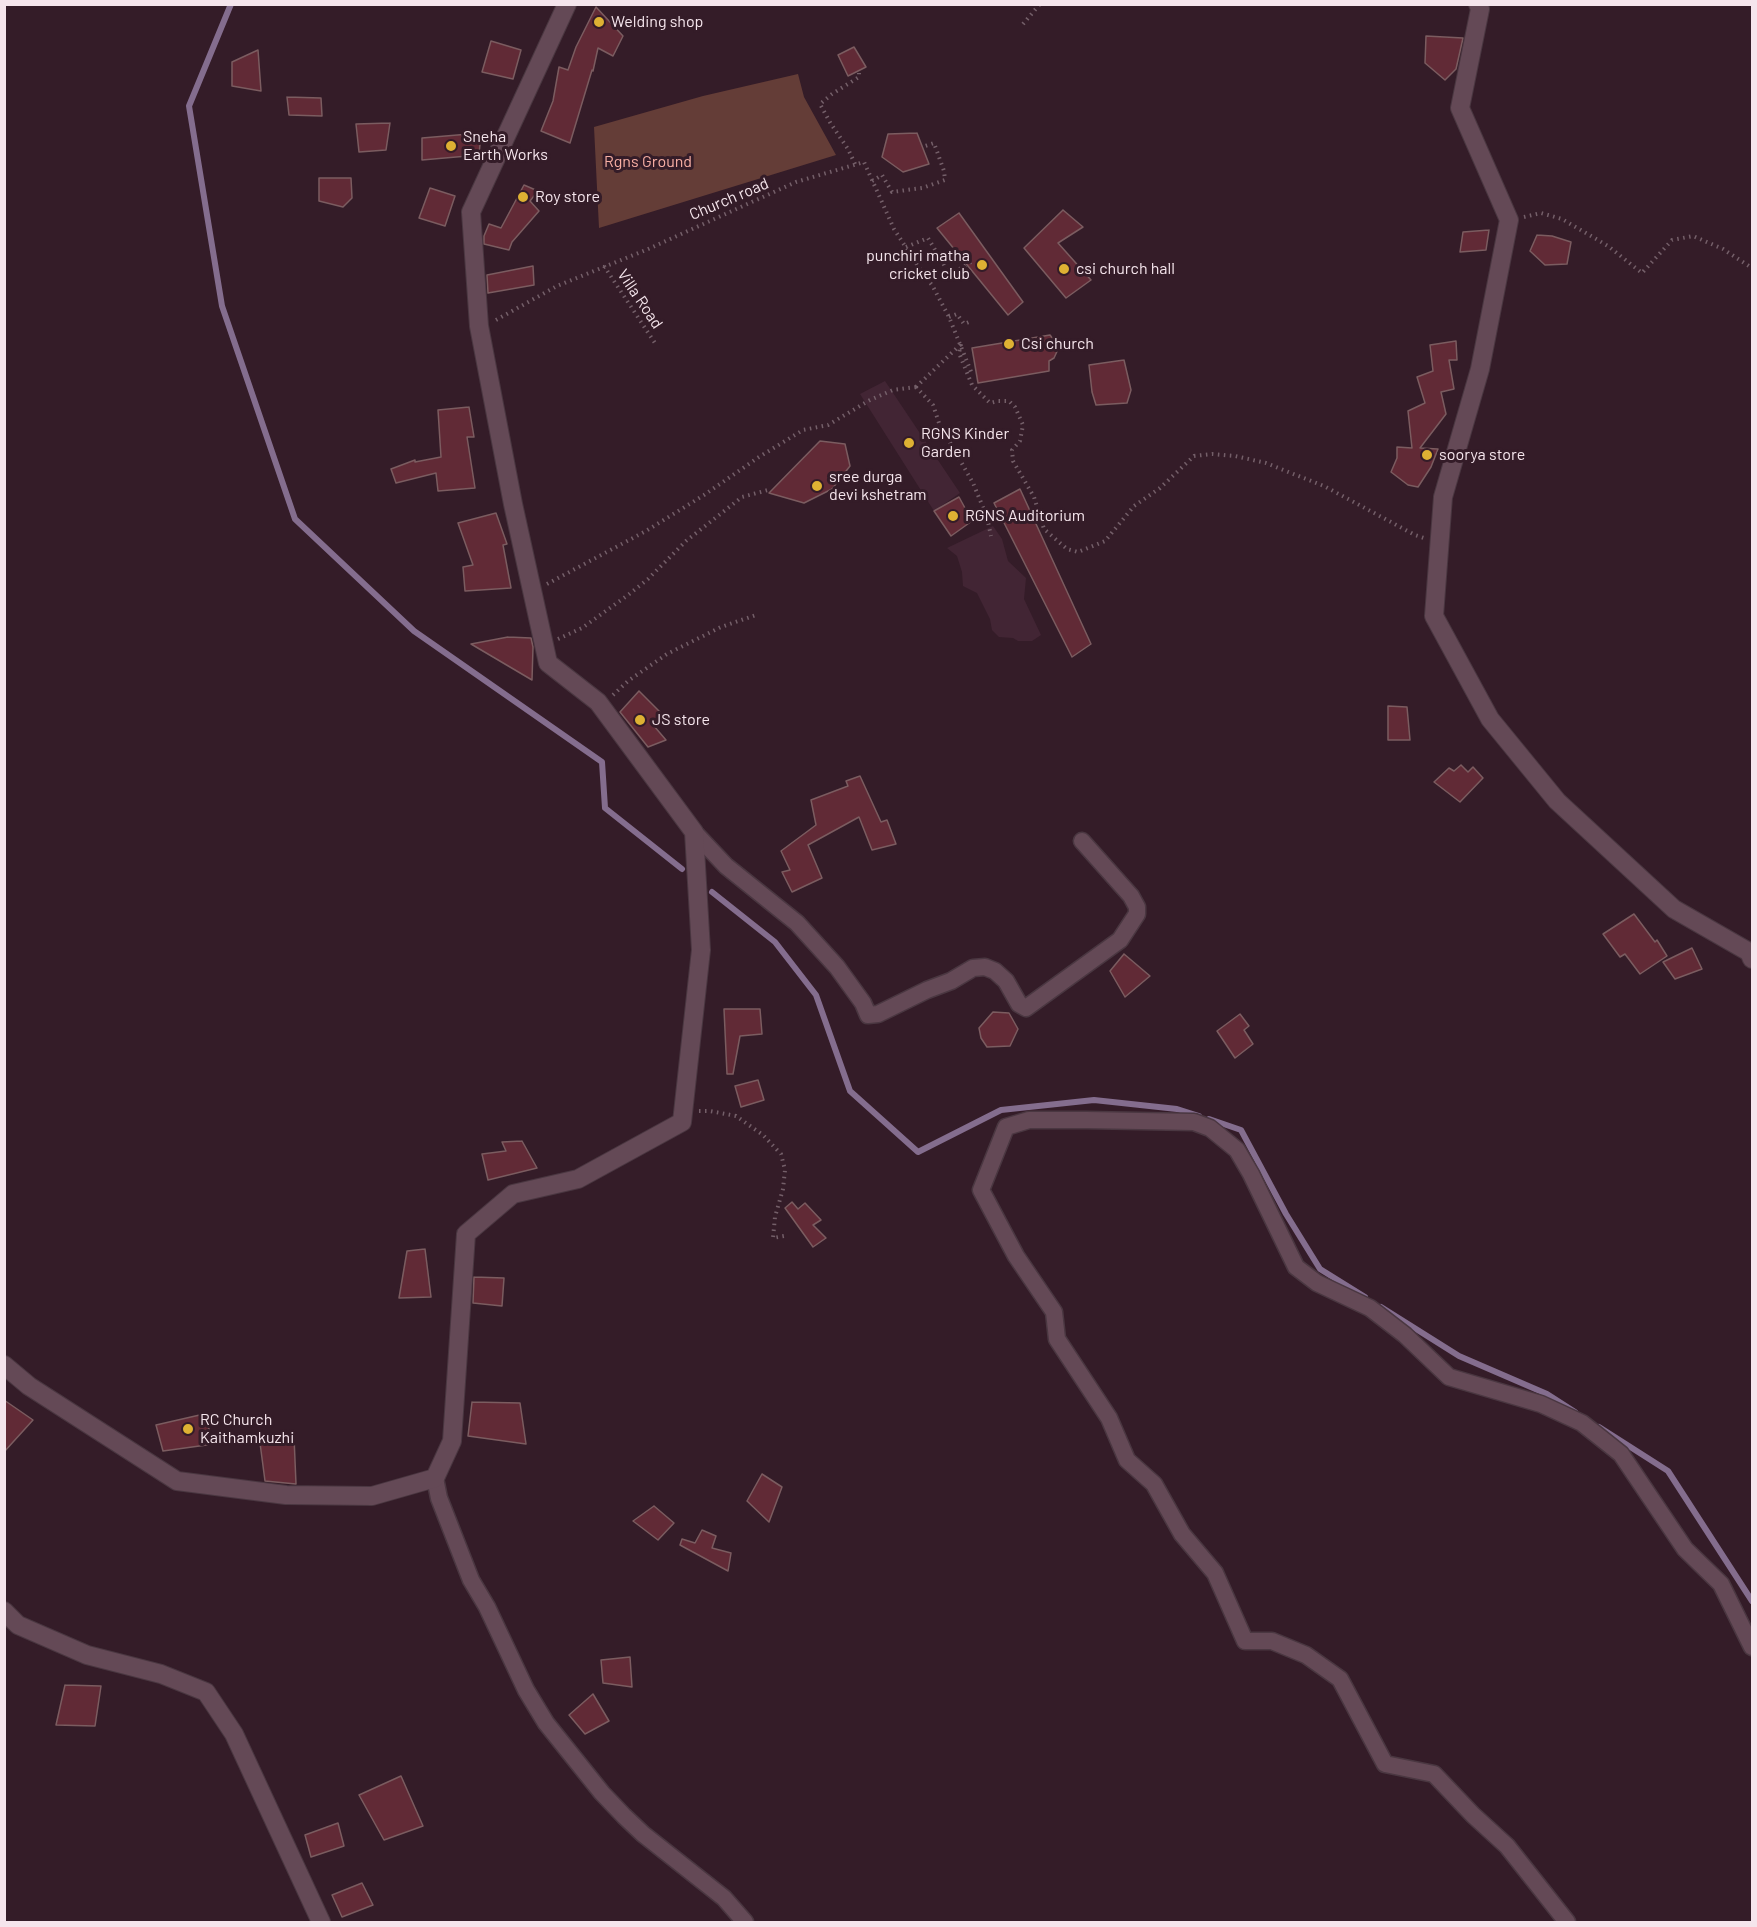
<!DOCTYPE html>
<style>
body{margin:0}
#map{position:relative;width:1757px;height:1927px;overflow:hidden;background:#341c28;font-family:Barlow,sans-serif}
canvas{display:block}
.frame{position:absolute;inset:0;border:6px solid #f5e5ec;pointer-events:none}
</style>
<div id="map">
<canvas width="1757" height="1927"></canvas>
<div class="frame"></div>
</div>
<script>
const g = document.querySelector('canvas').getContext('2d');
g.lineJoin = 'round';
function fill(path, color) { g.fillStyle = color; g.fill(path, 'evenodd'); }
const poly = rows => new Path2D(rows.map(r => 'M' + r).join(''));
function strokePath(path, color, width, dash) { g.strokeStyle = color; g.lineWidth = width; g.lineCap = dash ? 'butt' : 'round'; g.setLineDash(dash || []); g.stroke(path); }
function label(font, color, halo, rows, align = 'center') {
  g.font = font + ' Barlow,sans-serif'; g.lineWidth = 6; g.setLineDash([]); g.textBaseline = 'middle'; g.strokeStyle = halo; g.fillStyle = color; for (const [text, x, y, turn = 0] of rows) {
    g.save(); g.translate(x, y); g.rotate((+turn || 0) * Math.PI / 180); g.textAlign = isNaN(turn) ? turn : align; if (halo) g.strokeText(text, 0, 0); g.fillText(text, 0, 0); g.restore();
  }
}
fill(poly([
 [885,381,960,493,934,511,860,394],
 [993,526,1002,539,1008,561,1026,578,1024,599,1041,635,1032,641,1018,641,1013,638,999,637,992,630,990,619,977,593,963,586,962,572,957,556,947,548]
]), '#422534');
fill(poly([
 [798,74,804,97,836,155,599,228,594,127,703,96]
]), '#643d37');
strokePath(poly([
 [231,4,189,106,222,306,295,519,414,631,602,762,605,808,682,869],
 [712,892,775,942,816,995,850,1091,918,1152,1001,1110,1094,1100,1177,1109,1199,1116],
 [1209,1119,1241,1130,1286,1214,1320,1269,1365,1297],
 [1381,1307,1459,1356,1547,1394,1575,1412],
 [1599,1427,1668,1471,1752,1601]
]), '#846d8e', 6);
const building = poly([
 [596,7,623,36,613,56,598,48,593,71,592,70,570,143,541,131,553,101,559,67,568,70,576,47,596,7],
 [1426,36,1463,38,1456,69,1445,80,1425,63,1426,36],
 [491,41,521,50,513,79,482,72,491,41],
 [854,47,866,67,848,76,838,55,854,47],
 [258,50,261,91,232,86,232,62,258,50],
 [287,97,321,98,322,116,289,115,287,97],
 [390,123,386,150,359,152,356,124,390,123],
 [481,133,479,155,422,160,422,138,481,133],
 [917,133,929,164,903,172,882,157,888,134,917,133],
 [319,178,351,178,352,198,343,207,319,201,319,178],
 [524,185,538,191,530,201,539,211,512,242,509,250,484,244,484,236,489,224,501,228,524,185],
 [430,188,455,196,445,226,419,218,430,188],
 [1063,210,1083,227,1058,243,1091,280,1066,298,1024,248,1063,210],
 [959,213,1023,302,1008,315,937,228,959,213],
 [1489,230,1486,250,1460,252,1463,232,1489,230],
 [1537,235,1552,236,1571,242,1567,264,1545,265,1530,251,1537,235],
 [533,266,534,285,488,293,487,275,533,266],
 [1050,335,1059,347,1054,358,1049,361,1049,371,978,383,972,348,1050,335],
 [1456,341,1457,360,1449,360,1454,389,1441,392,1446,414,1420,448,1438,449,1431,467,1418,487,1408,485,1391,472,1397,458,1397,447,1412,448,1408,411,1425,403,1417,377,1433,371,1430,345,1456,341],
 [1124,360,1131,390,1127,403,1096,405,1092,392,1089,365,1124,360],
 [469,407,474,437,467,437,475,488,438,491,436,473,396,483,391,469,415,460,415,462,441,457,438,410,469,407],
 [820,441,845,444,850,466,832,489,804,503,769,493,820,441],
 [1020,489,1091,644,1072,657,994,503,1020,489],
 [959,497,972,521,951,536,934,511,959,497],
 [496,513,507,544,503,545,511,588,465,591,463,567,473,565,458,523,496,513],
 [508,637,531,638,533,647,532,680,471,644,508,637],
 [639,691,663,715,654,726,666,740,648,747,620,712,639,691],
 [1388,706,1407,707,1410,740,1388,740,1388,706],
 [1461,765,1468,772,1473,767,1483,778,1460,802,1434,782,1449,768,1454,771,1461,765],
 [860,776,881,822,887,820,896,844,872,850,859,817,808,845,822,878,792,892,782,872,790,870,781,851,816,825,811,800,848,786,846,781,860,776],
 [1634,914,1655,942,1657,940,1667,956,1640,974,1625,954,1620,957,1603,934,1634,914],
 [1692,948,1702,969,1675,979,1663,962,1692,948],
 [1124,954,1150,976,1125,997,1110,971,1124,954],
 [724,1009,760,1009,762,1034,740,1036,733,1074,727,1074,724,1009],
 [993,1012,1009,1013,1018,1029,1010,1046,987,1047,981,1038,979,1028,993,1012],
 [1240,1014,1249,1026,1244,1030,1253,1044,1235,1058,1217,1031,1240,1014],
 [758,1080,764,1100,741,1107,735,1086,758,1080],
 [522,1141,537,1168,488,1180,482,1154,506,1151,502,1142,522,1141],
 [792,1202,798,1209,805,1203,821,1220,813,1225,826,1238,813,1247,785,1208,792,1202],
 [425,1249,431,1297,399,1298,407,1251,425,1249],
 [474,1277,504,1278,502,1306,473,1303,474,1277],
 [4,1400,33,1420,4,1452,4,1400],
 [472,1402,520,1403,526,1444,468,1436,472,1402],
 [204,1414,214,1444,163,1451,156,1425,204,1414],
 [294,1437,296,1484,265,1481,260,1443,294,1437],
 [762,1474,782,1487,769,1522,747,1501,762,1474],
 [654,1506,674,1523,658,1540,633,1521,654,1506],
 [702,1530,716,1536,712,1548,731,1553,728,1571,680,1545,682,1539,695,1543,702,1530],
 [630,1657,632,1687,603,1683,601,1660,630,1657],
 [65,1685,101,1686,95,1726,56,1725,65,1685],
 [593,1694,609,1721,585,1734,569,1715,593,1694],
 [401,1776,423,1826,384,1840,359,1795,401,1776],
 [338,1823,344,1846,311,1857,305,1835,338,1823],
 [362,1883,373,1905,342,1917,332,1895,362,1883]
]);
fill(building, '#612a36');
strokePath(building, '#7b5c60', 1.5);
const street = poly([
 [694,832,726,866,797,923,837,967,863,1003,868,1015,878,1014,927,990,951,981,973,968,985,967,995,971,1006,981,1019,1004,1026,1008,1120,940,1137,914,1137,907,1131,896,1082,841],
 [435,1478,439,1498,471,1580,487,1607,526,1690,546,1723,602,1793,624,1816,643,1834,724,1898,745,1922],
 [1567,1922,1507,1846,1473,1815,1434,1774,1385,1764,1340,1679,1306,1655,1272,1641,1245,1641,1215,1573,1182,1534,1154,1484,1127,1460,1109,1418,1057,1339,1054,1312,1016,1256,981,1190,1006,1127,1029,1120,1086,1120,1194,1122,1210,1128,1237,1150,1251,1174,1296,1267,1317,1283,1370,1308,1405,1335,1449,1377,1541,1404,1582,1423,1621,1454,1685,1549,1721,1584,1752,1647]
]);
const secondary = poly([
 [1478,4,1480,9,1460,108,1509,220,1480,369,1443,497,1434,616,1490,719,1557,801,1674,909,1749,952,1752,959],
 [4,1365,29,1386,177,1481,286,1495,372,1496,435,1478,452,1441,466,1234,513,1194,578,1179,682,1122,701,950,694,832,598,702,548,663,513,504,479,326,471,212,567,4],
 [4,1611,18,1625,87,1655,161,1674,206,1692,234,1734,321,1922]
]);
strokePath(street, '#4a3741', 19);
strokePath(secondary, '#4a3741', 20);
strokePath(poly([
 [1023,24,1040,4],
 [855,164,848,149,831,124,820,104,832,94,859,77,859,73],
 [872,181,882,175,892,192,922,188,945,180,944,171,934,143,925,146],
 [1524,217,1541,213,1562,219,1608,246,1642,273,1672,240,1693,236,1723,249,1752,268],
 [906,247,928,238,950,275,971,262],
 [604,266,657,346],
 [949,317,957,314,964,324,969,322],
 [496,320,557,286,646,250,796,182,864,162,894,229,923,274,932,285,949,317,972,374],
 [961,344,959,353,972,385,990,403,998,401,1009,401,1015,407,1023,425,1020,441,1012,450,1013,461,1034,497,1044,529,1067,549,1078,552,1105,541,1134,506,1160,488,1194,456,1212,454,1235,456,1266,463,1296,475,1324,486,1415,535,1424,538],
 [916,387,933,405,939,423,973,483,987,517,991,536],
 [916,387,961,344],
 [547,584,646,531,704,495,759,457,803,430,828,425,870,400,893,390,916,387],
 [558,639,582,628,628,595,648,579,686,541,742,497,768,490],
 [613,695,628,681,667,654,721,627,756,615],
 [699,1111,710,1111,736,1116,763,1135,781,1154,785,1170,783,1189,775,1217,773,1238,784,1236]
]), '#745f69', 4, [1.5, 4.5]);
strokePath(street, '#644956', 16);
strokePath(secondary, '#644956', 18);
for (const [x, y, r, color] of [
 [599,22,6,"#deb133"],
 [451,146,6,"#deb133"],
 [523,197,6,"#deb133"],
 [982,265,6,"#deb133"],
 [1064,269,6,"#deb133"],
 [1009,344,6,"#deb133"],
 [909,443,6,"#deb133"],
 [1427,455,6,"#deb133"],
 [817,486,6,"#deb133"],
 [953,516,6,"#deb133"],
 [640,720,6,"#deb133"],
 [188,1429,6,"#deb133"]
]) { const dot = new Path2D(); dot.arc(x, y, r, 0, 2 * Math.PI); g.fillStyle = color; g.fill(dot); strokePath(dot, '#341c28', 2); }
label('16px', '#f5e5ec', '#341c28', [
 ["Welding shop",611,22],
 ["Sneha",463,137],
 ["Earth Works",463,155],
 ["Roy store",535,197],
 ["punchiri matha",970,256,"right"],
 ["cricket club",970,274,"right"],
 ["csi church hall",1076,269],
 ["Csi church",1021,344],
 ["RGNS Kinder",921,434],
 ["Garden",921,452],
 ["soorya store",1439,455],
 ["sree durga",829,477],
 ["devi kshetram",829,495],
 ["RGNS Auditorium",965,516],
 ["JS store",652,720],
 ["RC Church",200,1420],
 ["Kaithamkuzhi",200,1438]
], 'left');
label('16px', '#f8afa4', '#341c28', [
 ["Rgns Ground",648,162]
]);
label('16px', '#f5e5ec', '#341c28', [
 ["Church road",729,199,-23],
 ["Villa Road",640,299,56]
]);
</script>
